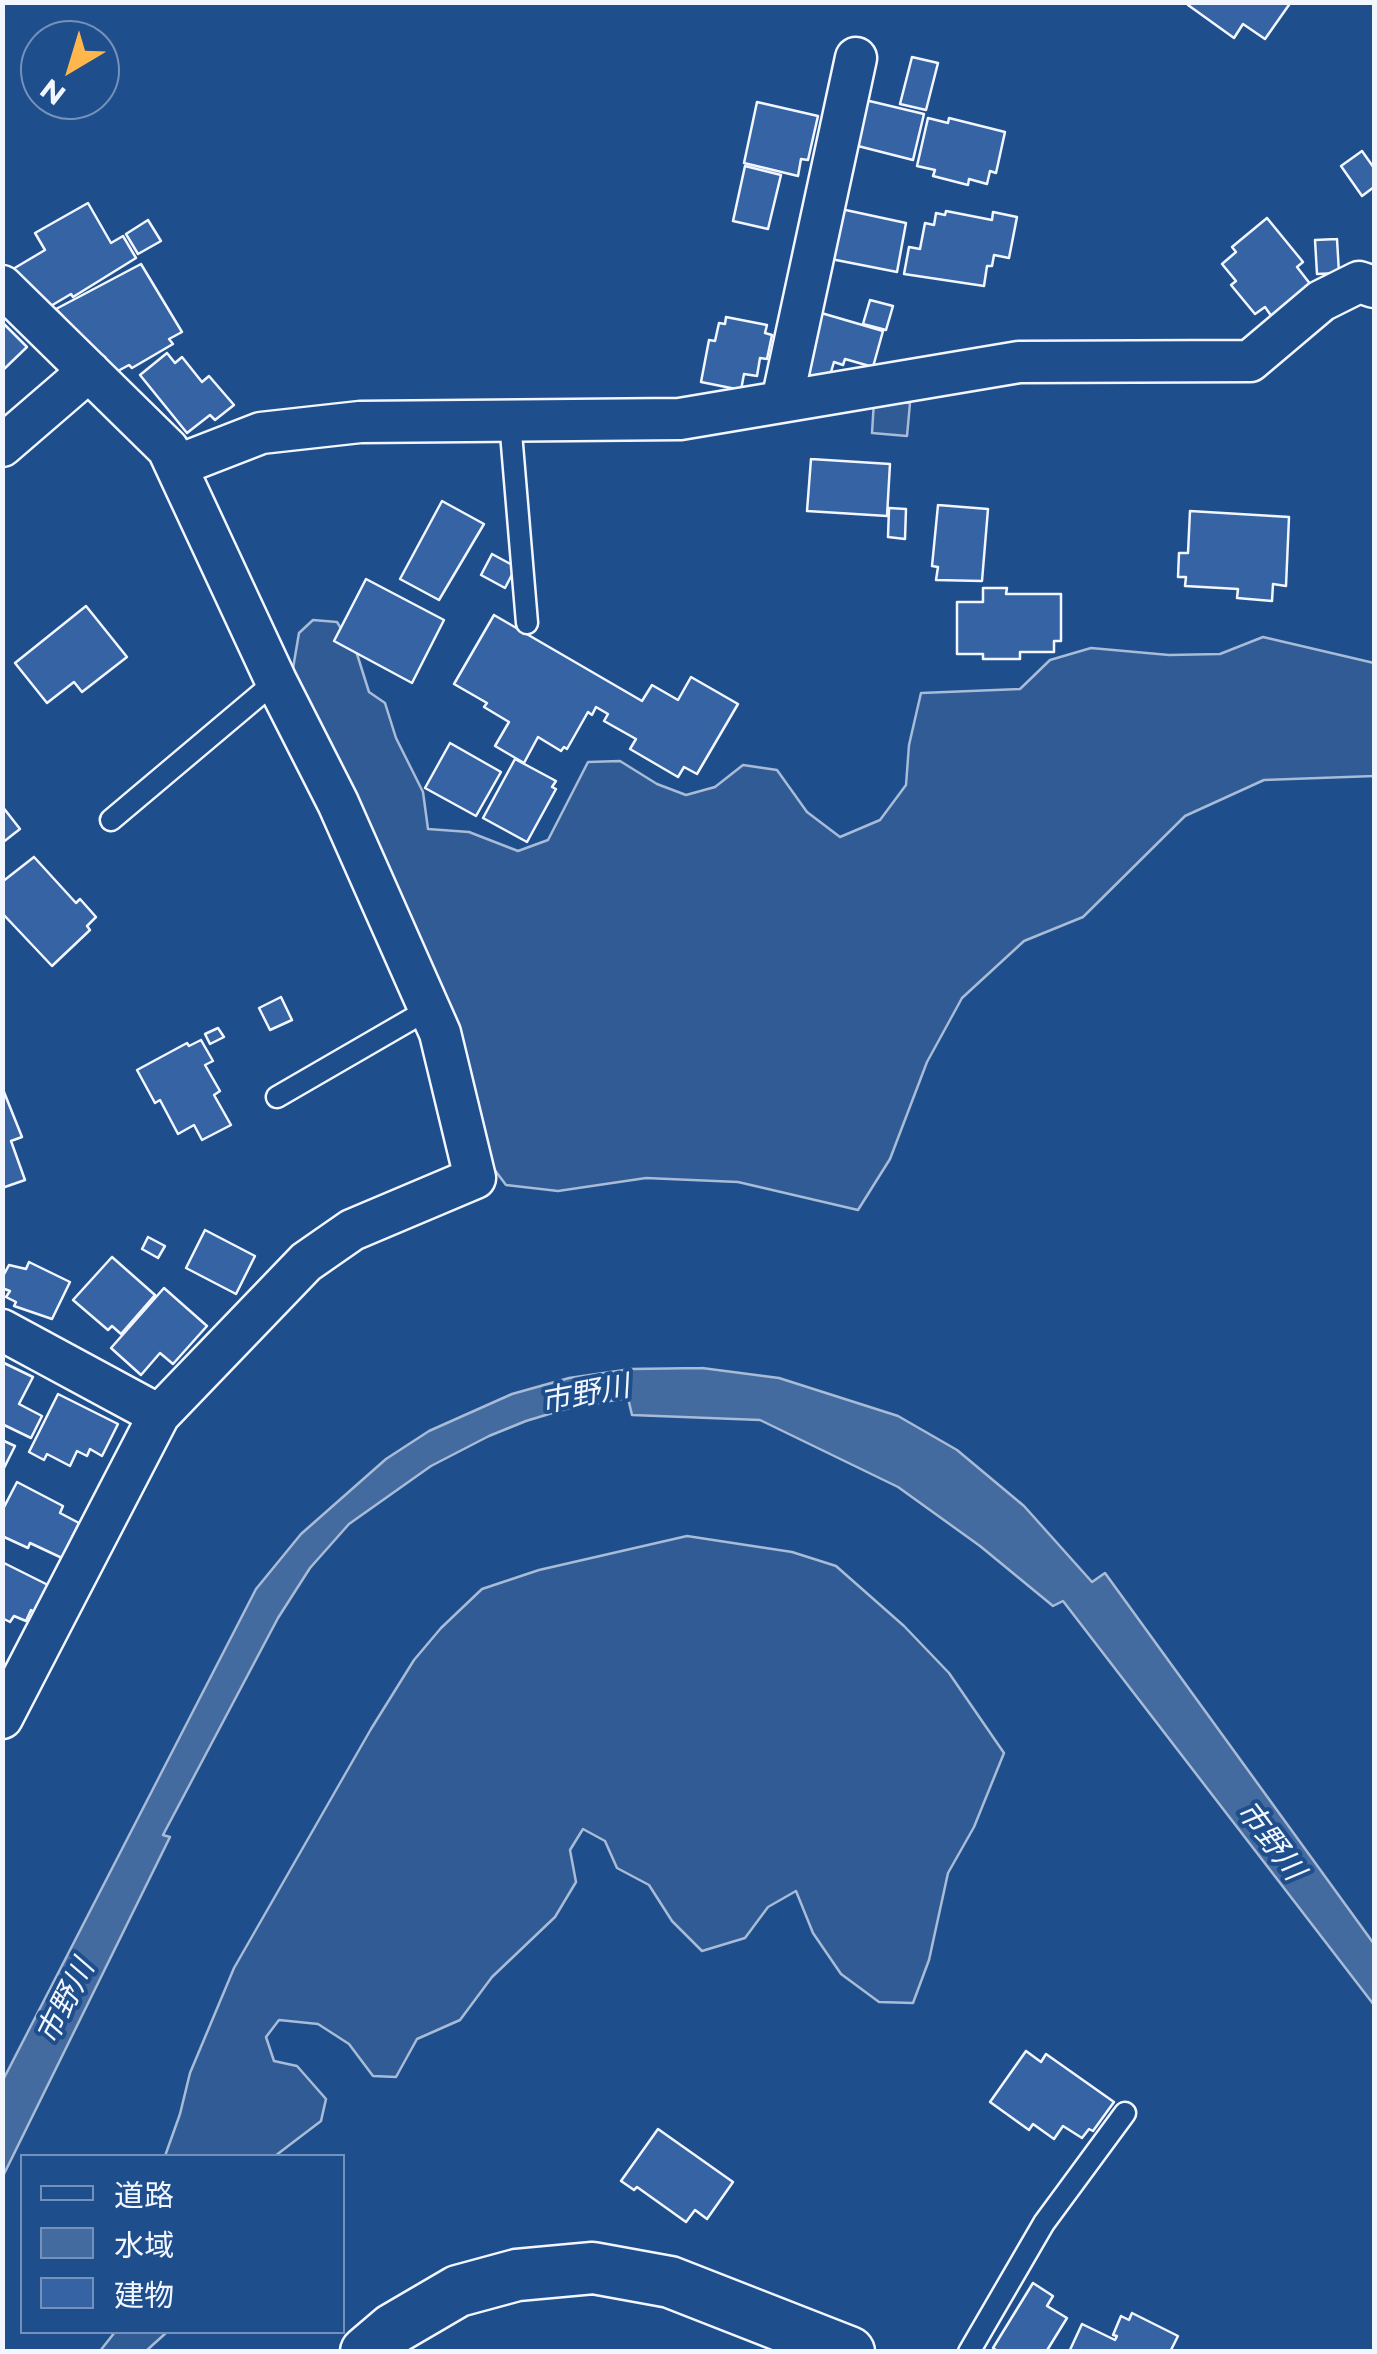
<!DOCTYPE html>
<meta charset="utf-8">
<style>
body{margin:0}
#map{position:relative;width:1377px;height:2354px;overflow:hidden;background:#1f4e8c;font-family:Montserrat,"Noto Sans JP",sans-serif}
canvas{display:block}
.frame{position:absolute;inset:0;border:5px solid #f2f6ff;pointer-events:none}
.legend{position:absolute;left:20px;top:2154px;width:325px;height:180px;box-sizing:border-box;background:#1f4e8c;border:2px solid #7391ba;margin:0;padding:12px 18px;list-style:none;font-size:30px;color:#f2f6ff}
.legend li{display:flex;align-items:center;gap:20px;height:50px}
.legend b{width:50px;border:2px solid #7391ba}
.north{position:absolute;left:20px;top:20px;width:100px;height:100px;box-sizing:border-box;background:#1f4e8c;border:2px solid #7391ba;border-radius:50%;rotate:218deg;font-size:28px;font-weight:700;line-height:40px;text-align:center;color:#f2f6ff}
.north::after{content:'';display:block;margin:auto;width:35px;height:45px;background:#ffb74d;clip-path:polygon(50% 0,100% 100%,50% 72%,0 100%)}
</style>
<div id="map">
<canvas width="1377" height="2354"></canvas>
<div class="frame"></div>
<ul class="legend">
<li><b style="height:12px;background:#1f4e8c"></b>道路</li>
<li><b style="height:28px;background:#446ba0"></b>水域</li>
<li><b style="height:28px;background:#3563a3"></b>建物</li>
</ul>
<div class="north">N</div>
</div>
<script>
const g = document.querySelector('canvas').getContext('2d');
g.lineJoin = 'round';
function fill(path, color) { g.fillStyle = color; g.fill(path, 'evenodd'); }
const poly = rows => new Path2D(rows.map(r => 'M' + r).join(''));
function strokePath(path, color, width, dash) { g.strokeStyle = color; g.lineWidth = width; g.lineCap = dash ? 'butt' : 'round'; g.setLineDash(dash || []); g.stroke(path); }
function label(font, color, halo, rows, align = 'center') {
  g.font = font + ' Montserrat,"Noto Sans JP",sans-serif'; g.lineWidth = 8; g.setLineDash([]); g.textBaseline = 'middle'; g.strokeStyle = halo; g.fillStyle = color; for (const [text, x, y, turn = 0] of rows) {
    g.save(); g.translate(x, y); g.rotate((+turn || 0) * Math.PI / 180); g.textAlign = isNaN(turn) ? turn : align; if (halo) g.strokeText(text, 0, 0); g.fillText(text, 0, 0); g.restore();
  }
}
const built = poly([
 [874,401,910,403,907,436,872,433,874,401],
 [313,620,337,622,357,654,369,692,385,703,396,738,423,792,428,829,469,832,518,851,548,840,588,762,620,761,657,784,686,795,715,787,743,765,777,770,807,812,840,837,880,820,906,785,909,745,921,693,1020,689,1050,660,1091,648,1169,655,1220,654,1263,637,1374,663,1374,776,1264,780,1185,816,1083,917,1024,941,962,998,927,1062,890,1159,858,1210,738,1182,646,1178,558,1191,506,1185,488,1161,290,686,299,633,313,620],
 [687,1536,792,1552,836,1566,904,1626,949,1673,1004,1753,974,1827,948,1873,929,1960,913,2003,879,2002,841,1974,813,1933,796,1891,768,1907,745,1938,702,1951,672,1921,649,1885,617,1868,605,1841,583,1829,570,1850,576,1882,555,1917,492,1977,460,2020,417,2039,396,2077,373,2076,349,2044,318,2024,279,2020,266,2037,274,2061,297,2066,326,2099,321,2121,275,2156,165,2156,180,2114,190,2073,234,1968,371,1729,414,1660,441,1628,482,1589,539,1570,687,1536],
 [115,2332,167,2332,146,2351,100,2351,115,2332]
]);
fill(built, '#305b95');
strokePath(built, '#a8bbd7', 2.5);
const water = poly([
 [702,1368,779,1378,898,1416,957,1450,1024,1506,1092,1582,1105,1573,1374,1944,1374,2005,1063,1601,1053,1606,980,1546,898,1487,760,1420,632,1415,628,1398,569,1408,526,1421,489,1436,431,1466,349,1524,310,1568,278,1618,163,1835,170,1837,3,2176,3,2080,256,1589,301,1534,386,1459,429,1431,512,1394,569,1378,631,1369,702,1368]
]);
fill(water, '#446ba0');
strokePath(water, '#a8bbd7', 2.5);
const building = poly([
 [1190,2,1291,2,1265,39,1243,24,1234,38,1188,5,1190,2],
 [912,57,938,63,926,110,900,104,912,57],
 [861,99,924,114,913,160,850,144,861,99],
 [757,102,818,116,808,160,801,159,798,176,744,163,757,102],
 [928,118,948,123,949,118,1005,132,996,173,990,171,987,184,969,179,968,185,933,176,935,170,917,166,928,118],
 [1362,151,1374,168,1374,187,1362,196,1341,166,1362,151],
 [745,166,781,175,768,229,733,221,745,166],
 [88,203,111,243,123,236,136,258,73,297,71,294,49,307,13,269,45,250,35,233,88,203],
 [841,209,906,223,897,272,831,259,841,209],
 [946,211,992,220,993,212,1017,217,1009,258,994,255,992,266,987,266,984,286,904,274,909,247,920,249,925,223,934,225,936,213,945,215,946,211],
 [1267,218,1303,262,1297,267,1311,285,1272,317,1265,307,1255,314,1231,285,1236,281,1222,264,1236,252,1232,247,1267,218],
 [148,220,161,241,138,254,126,234,148,220],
 [1337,239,1339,273,1317,274,1315,240,1337,239],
 [141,264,182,332,169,339,173,344,132,368,129,365,116,372,56,309,141,264],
 [870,300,893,306,886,330,863,324,870,300],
 [811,310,883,331,873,367,845,359,843,365,834,362,828,382,799,374,811,310],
 [726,317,767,325,765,333,772,335,767,359,760,358,757,376,744,374,741,390,701,382,709,340,715,341,719,323,725,324,726,317],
 [2,322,27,347,2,371,2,322],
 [167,353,175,363,182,357,202,382,209,376,234,405,215,420,210,415,187,433,140,375,167,353],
 [811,459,890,464,887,516,807,511,811,459],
 [442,501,484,524,439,600,400,579,442,501],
 [938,505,988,509,982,581,936,580,938,567,932,566,938,505],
 [889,508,906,509,905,539,888,537,889,508],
 [1190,511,1289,517,1286,586,1273,584,1272,601,1237,598,1238,589,1185,586,1186,577,1178,577,1179,553,1188,553,1190,511],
 [492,554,516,567,505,588,481,575,492,554],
 [366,579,444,620,412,683,334,641,366,579],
 [983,588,1007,588,1006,594,1061,594,1061,641,1054,641,1054,652,1020,652,1020,659,983,659,983,654,957,654,957,602,983,602,983,588],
 [86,606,127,657,82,692,74,682,47,703,15,663,86,606],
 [494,615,642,701,652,685,678,700,691,677,738,704,697,774,684,767,678,777,630,749,636,739,604,721,608,714,596,707,592,715,588,712,567,749,564,747,561,751,538,737,524,763,495,746,509,722,484,707,487,703,454,684,494,615],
 [450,743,501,772,476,816,425,788,450,743],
 [515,759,556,781,552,787,556,789,527,842,483,818,515,759],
 [2,806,20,829,2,843,2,806],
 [34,857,76,903,80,899,96,917,87,926,90,930,52,966,2,913,2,882,34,857],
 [281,997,292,1020,270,1030,259,1008,281,997],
 [218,1028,224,1037,210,1044,205,1034,218,1028],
 [201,1040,213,1061,205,1065,220,1091,214,1095,231,1125,202,1140,194,1125,178,1134,160,1100,155,1103,137,1070,187,1043,189,1046,201,1040],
 [2,1087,22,1137,11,1141,25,1180,2,1188,2,1087],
 [205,1230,255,1256,236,1294,186,1268,205,1230],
 [148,1237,165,1246,158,1258,142,1249,148,1237],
 [112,1257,155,1295,121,1334,112,1326,108,1330,73,1300,112,1257],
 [29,1262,70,1282,52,1319,14,1306,16,1302,6,1297,10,1291,2,1288,2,1278,9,1265,26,1269,29,1262],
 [164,1288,207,1326,173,1364,160,1353,141,1375,111,1348,164,1288],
 [2,1362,33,1377,19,1404,42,1416,31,1438,2,1424,2,1362],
 [58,1394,118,1424,102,1456,90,1449,87,1456,77,1451,70,1466,47,1454,44,1460,29,1452,58,1394],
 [2,1440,15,1446,2,1472,2,1440],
 [17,1482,63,1506,60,1513,79,1523,62,1558,30,1543,28,1548,2,1536,2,1511,17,1482],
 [2,1562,48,1585,35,1613,31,1610,26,1621,14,1616,10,1622,2,1618,2,1562],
 [1026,2051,1041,2062,1046,2054,1114,2102,1093,2131,1089,2129,1082,2138,1063,2126,1054,2139,1033,2124,1029,2130,990,2102,1026,2051],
 [658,2129,733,2182,707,2219,695,2210,686,2222,637,2187,634,2190,621,2181,658,2129],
 [1033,2283,1053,2296,1047,2306,1067,2318,1046,2352,999,2352,993,2348,1033,2283],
 [1132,2313,1178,2336,1170,2352,1069,2352,1082,2324,1115,2340,1117,2336,1113,2335,1121,2316,1129,2320,1132,2313]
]);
fill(building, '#3563a3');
strokePath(building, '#f2f6ff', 2.5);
const service = poly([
 [510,421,527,623],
 [111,820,276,681],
 [277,1097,429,1009],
 [969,2352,1044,2223,1125,2113]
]);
const minor = poly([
 [2,286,168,449,276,681,338,803,440,1033,475,1178,352,1230,306,1262,159,1415,2,1718],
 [782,401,856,58],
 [2,446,89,371],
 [176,466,261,433,360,422,680,419,1019,362,1250,361,1321,301,1359,282,1374,287],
 [2,1330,159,1415]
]);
const tertiary = poly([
 [366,2352,393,2329,458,2291,517,2275,593,2268,670,2282,849,2352]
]);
strokePath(service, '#f2f6ff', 25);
strokePath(minor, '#f2f6ff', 45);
strokePath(tertiary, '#f2f6ff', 55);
strokePath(service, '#1f4e8c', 20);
strokePath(minor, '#1f4e8c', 40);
strokePath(tertiary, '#1f4e8c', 50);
label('italic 30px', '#f2f6ff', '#1f4e8c', [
 ["市野川",585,1395,-11],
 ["市野川",1270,1841,53],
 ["市野川",66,2002,-63]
]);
</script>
